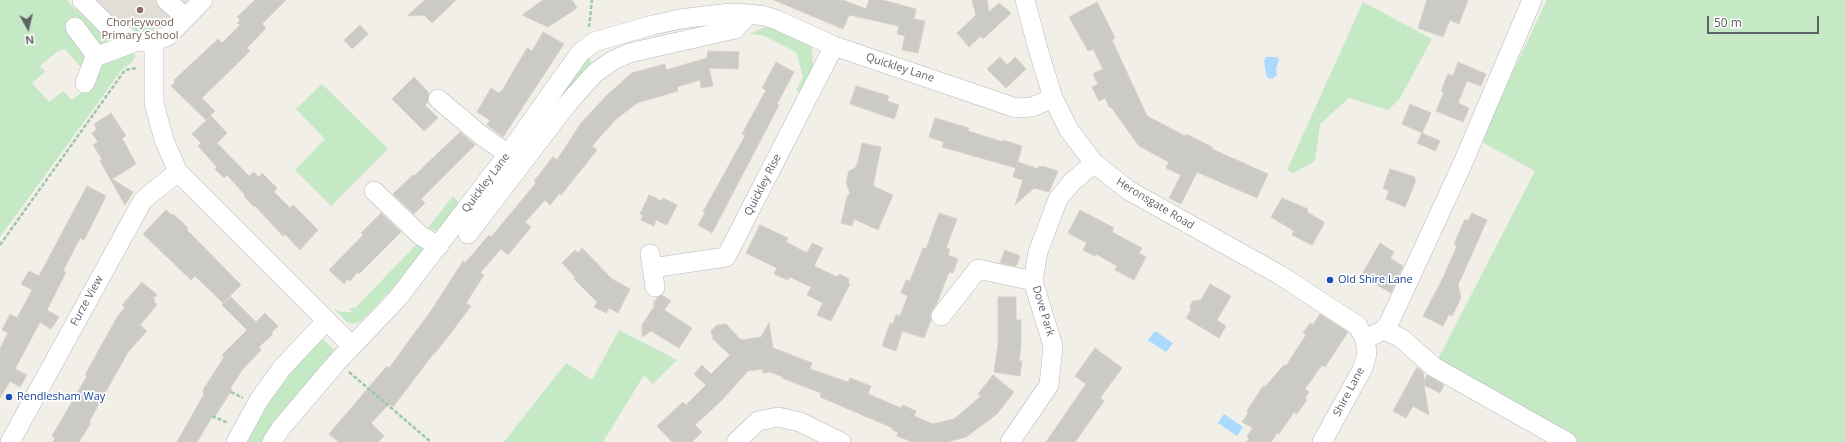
<!DOCTYPE html>
<style>
body{margin:0}
#map{position:relative;width:1845px;height:442px;overflow:hidden;background:#f1efe8;font-family:"Open Sans",sans-serif}
canvas{display:block}
.north{position:absolute;left:8px;top:8px;width:40px;height:40px;-webkit-text-stroke:3px #fff;paint-order:stroke;rotate:172deg;font-size:11px;font-weight:700;line-height:16px;text-align:center;color:#5f6368}
.north::after{content:'';display:block;margin:auto;width:14px;height:18px;background:#5f6368;clip-path:polygon(50% 0,100% 100%,50% 72%,0 100%)}
.scale{position:absolute;left:1707px;top:16px;width:112px;height:18px;box-sizing:border-box;border:2px solid #5f6368;border-top:0;padding-left:5px;font-size:12px;line-height:14px;white-space:nowrap;color:#5f6368;-webkit-text-stroke:3px #fff;paint-order:stroke}
</style>
<div id="map">
<canvas width="1845" height="442"></canvas>
<div class="north">N</div>
<div class="scale">50 m</div>
</div>
<script>
const g = document.querySelector('canvas').getContext('2d');
g.lineJoin = 'round';
function fill(path, color) { g.fillStyle = color; g.fill(path, 'evenodd'); }
const poly = rows => new Path2D(rows.map(r => 'M' + r).join(''));
function strokePath(path, color, width, dash) { g.strokeStyle = color; g.lineWidth = width; g.lineCap = dash ? 'butt' : 'round'; g.setLineDash(dash || []); g.stroke(path); }
function label(font, color, halo, rows, align = 'center') {
  g.font = font + ' "Open Sans",sans-serif'; g.lineWidth = 3.5; g.setLineDash([]); g.textBaseline = 'middle'; g.strokeStyle = halo; g.fillStyle = color; for (const [text, x, y, turn = 0] of rows) {
    g.save(); g.translate(x, y); g.rotate((+turn || 0) * Math.PI / 180); g.textAlign = isNaN(turn) ? turn : align; if (halo) g.strokeText(text, 0, 0); g.fillText(text, 0, 0); g.restore();
  }
}
fill(poly([
 [87,0,188,0,173,18,114,20]
]), '#e1ded6');
fill(poly([
 [0,0,67,0,78,12,75,7,129,48,136,56,131,63,123,68,0,237],
 [65,49,91,79,87,88,72,100,63,91,49,102,32,83,45,72,40,66,58,51],
 [1547,0,1845,0,1845,442,1573,442,1436,363,1535,171,1480,141],
 [1363,2,1432,39,1400,98,1388,110,1349,98,1320,124,1315,161,1293,173,1287,170],
 [162,20,153,30,140,32,129,30,115,22],
 [738,22,687,28,607,46,595,51,590,56,591,71,568,97,561,90,594,48,686,24],
 [770,25,806,40,812,47,813,71,802,92,796,91,803,77,796,52,762,35,750,34],
 [322,84,388,149,331,206,295,170,325,139,296,109],
 [453,196,459,203,439,232,428,228],
 [418,243,425,249,403,277,360,322,353,324,347,322,334,309,341,312,351,312,355,316,349,308,355,308],
 [619,330,677,360,653,384,644,375,603,442,504,442,566,363,592,380],
 [323,339,334,350,262,442,241,442,248,430,310,348]
]), '#c5e8c5');
fill(poly([
 [1266,57,1277,57,1279,60,1276,68,1277,75,1272,79,1268,78,1266,75,1264,61],
 [1155,331,1173,343,1166,352,1148,340],
 [1224,414,1243,427,1237,436,1218,423]
]), '#aadaff');
const building = poly([
 [255,0,286,0,262,24,266,28,247,48,250,51,202,98,215,111,206,120,171,86,175,82,174,80,218,39,222,43,240,25,237,23,240,20,237,17,255,0],
 [425,0,456,0,432,23,424,15,407,16,425,0],
 [543,0,572,0,577,8,548,27,522,15,543,0],
 [774,0,843,0,866,9,869,0,882,0,916,9,914,19,925,21,918,53,902,50,905,36,897,34,899,26,849,15,843,29,774,0],
 [972,0,987,0,989,12,999,3,1011,13,983,39,981,36,969,47,957,33,976,15,972,0],
 [1427,0,1468,0,1459,24,1450,20,1443,37,1418,28,1427,0],
 [1097,2,1115,38,1112,40,1147,116,1185,136,1186,134,1212,147,1212,149,1268,174,1257,198,1197,172,1181,204,1169,198,1181,175,1166,168,1169,162,1139,146,1111,107,1110,108,1105,98,1099,101,1092,87,1098,84,1093,74,1103,69,1093,49,1088,51,1069,17,1097,2],
 [360,25,368,34,352,49,344,40,360,25],
 [543,32,564,44,503,137,487,125,490,120,477,112,491,88,499,93,503,89,527,48,532,51,543,32],
 [708,51,739,52,738,69,709,68,713,86,701,88,700,80,677,87,678,91,637,103,615,120,592,146,597,150,561,195,560,193,550,205,545,200,525,222,531,227,508,255,501,249,480,273,484,275,466,303,471,306,450,334,435,353,434,353,393,407,389,404,371,423,384,436,378,442,339,442,329,434,387,366,389,368,433,308,463,261,465,263,489,235,491,237,536,183,534,181,553,157,557,160,581,123,606,96,632,73,665,64,666,70,707,58,708,51],
 [1000,57,1007,65,1015,57,1026,69,1006,88,987,69,1000,57],
 [776,62,794,72,777,104,779,105,712,233,698,225,705,213,703,212,745,136,742,134,766,90,762,88,776,62],
 [1458,62,1486,74,1481,86,1467,81,1458,103,1469,108,1463,122,1436,111,1444,92,1441,91,1448,74,1453,76,1458,62],
 [414,77,429,93,428,102,425,105,438,118,424,131,392,99,414,77],
 [856,86,889,96,887,101,899,105,894,119,850,104,856,86],
 [1410,104,1431,113,1422,133,1402,124,1410,104],
 [111,113,126,136,122,138,136,164,112,179,133,192,125,205,100,161,102,159,93,145,98,142,92,133,97,129,94,124,111,113],
 [211,116,227,133,217,143,249,176,254,172,259,177,262,173,277,188,274,192,290,208,293,205,318,230,300,250,285,234,283,236,255,206,254,207,244,196,245,195,227,175,224,178,215,169,217,167,198,146,201,143,192,134,211,116],
 [935,118,969,128,968,131,1003,142,1003,140,1022,146,1016,168,942,147,944,142,929,137,935,118],
 [460,132,475,145,421,199,425,203,414,214,393,194,413,175,414,176,460,132],
 [1422,133,1440,141,1435,151,1417,143,1422,133],
 [862,143,881,147,873,186,893,195,878,230,854,219,852,226,841,223,847,197,850,193,846,182,849,171,855,168,858,162,862,143],
 [1018,162,1038,169,1039,166,1042,167,1042,166,1058,171,1049,192,1034,188,1015,205,1023,180,1013,177,1018,162],
 [1390,169,1415,177,1414,180,1416,180,1405,207,1386,199,1389,191,1383,188,1390,169],
 [87,186,106,196,84,240,80,238,63,271,66,272,47,310,59,317,51,329,40,322,15,369,27,375,20,387,10,381,0,398,0,349,8,333,2,330,10,314,17,318,32,290,21,284,29,271,39,276,87,186],
 [649,195,662,201,663,198,677,205,667,225,656,220,654,226,641,220,643,215,640,214,649,195],
 [1282,198,1308,209,1307,212,1324,222,1323,226,1312,245,1292,235,1294,231,1271,217,1282,198],
 [166,210,172,215,173,214,188,228,186,229,241,285,223,303,195,276,191,280,143,234,166,210],
 [1080,210,1114,228,1112,232,1142,248,1139,253,1146,257,1134,280,1115,270,1117,266,1096,254,1095,256,1083,250,1087,243,1068,233,1080,210],
 [381,213,401,232,359,274,358,272,350,281,348,279,344,284,329,270,363,235,361,233,381,213],
 [939,213,957,219,946,248,950,249,948,255,958,259,953,273,949,272,937,303,930,314,931,320,924,338,902,331,896,351,882,346,890,323,893,324,896,315,900,316,908,296,901,293,906,280,910,281,923,248,926,249,939,213],
 [1472,213,1487,220,1458,285,1461,298,1452,316,1449,314,1443,326,1423,316,1443,278,1457,246,1454,244,1465,219,1468,221,1472,213],
 [760,225,788,238,786,242,807,253,812,243,823,248,814,266,837,277,839,274,849,279,848,283,850,284,831,321,817,315,823,303,807,295,811,287,790,277,788,280,774,274,777,268,746,253,760,225],
 [1380,243,1394,252,1390,258,1403,266,1391,293,1361,276,1380,243],
 [582,248,612,279,630,289,618,313,609,308,606,313,594,307,597,302,574,279,576,278,562,263,575,250,578,253,582,248],
 [1005,250,1020,256,1016,266,1000,263,1005,250],
 [142,282,157,295,153,298,155,300,154,302,157,305,140,325,147,331,128,352,89,422,91,423,79,442,53,442,55,438,52,436,87,376,85,375,116,319,125,307,122,305,142,282],
 [1210,284,1231,296,1217,320,1226,326,1219,338,1186,318,1191,310,1190,306,1193,301,1201,300,1210,284],
 [662,295,671,301,664,310,692,328,679,348,651,331,642,337,642,325,655,305,653,304,657,298,662,295],
 [231,297,256,322,265,313,278,326,271,333,273,334,259,347,261,350,242,370,230,389,232,390,215,416,213,415,197,442,177,442,204,394,203,390,224,357,222,355,247,330,222,305,231,297],
 [998,297,1016,297,1016,320,1021,320,1021,346,1019,361,1022,361,1020,376,994,372,998,344,998,297],
 [1320,314,1348,332,1325,367,1322,365,1305,389,1309,392,1305,398,1307,400,1297,414,1294,412,1279,434,1277,433,1271,442,1247,442,1249,438,1247,436,1253,428,1242,422,1248,414,1247,411,1263,386,1265,387,1284,365,1286,366,1306,335,1303,333,1310,323,1313,325,1320,314],
 [769,323,773,348,812,363,810,369,848,382,850,378,871,386,868,394,901,408,903,405,916,411,914,416,933,424,954,419,981,396,978,394,993,375,1014,392,997,414,966,437,947,442,912,442,897,436,898,432,892,430,893,428,820,397,821,393,782,378,783,377,770,372,763,373,763,369,748,371,722,400,695,425,702,432,692,442,672,442,657,426,683,402,686,405,706,385,694,374,702,365,711,374,730,355,713,339,711,331,717,325,726,324,741,340,761,337,769,323],
 [1095,348,1122,368,1100,398,1104,401,1075,442,1046,442,1086,384,1075,376,1095,348],
 [1417,367,1423,372,1424,381,1427,375,1444,385,1440,393,1424,385,1429,415,1413,406,1406,418,1393,411,1417,367]
]);
fill(building, '#cccac5');
strokePath(building, '#d6d1c6', 1);
const minor = poly([
 [82,0,108,26,135,42,154,41,168,36,203,0],
 [166,0,186,18],
 [1025,0,1038,49,1053,98,1069,130,1094,163,1128,190,1280,275,1358,326,1365,339,1367,353,1363,368,1322,442],
 [75,27,95,54,98,56,135,42],
 [154,41,154,103,164,140,178,172,352,346],
 [85,83,94,59,98,56],
 [438,99,482,136,508,154],
 [374,191,421,236,439,246],
 [468,234,568,103,595,73,612,61,629,53,735,29,749,14],
 [650,254,655,287],
 [652,268,726,257,834,46],
 [941,316,978,269,1033,281],
 [1384,330,1401,338,1434,367,1567,442],
 [1365,339,1384,330,1389,323,1462,165,1532,0],
 [10,442,143,200,178,172],
 [236,442,259,400,282,368,326,321],
 [272,442,281,428,337,362,398,298,508,154,580,53,594,42,653,25,680,19,730,13,749,14,765,16,777,20,834,46,1016,108,1032,107,1053,98],
 [736,442,758,421,778,417,800,422,841,442],
 [1010,442,1049,385,1053,346,1033,281,1038,252,1058,199,1072,182,1094,163]
]);
strokePath(minor, '#b5b8bc', 20);
strokePath(poly([
 [589,27,592,0],
 [0,245,125,70,137,68],
 [349,372,431,442],
 [231,392,243,398],
 [212,416,228,423]
]), '#9cc7a9', 2.5, [4, 2]);
strokePath(minor, '#fff', 19);
for (const [x, y, r, color] of [
 [140,10,4,"#8d6e63"],
 [1330,280,4,"#1a4fb4"],
 [9,397,4,"#1a4fb4"]
]) { const dot = new Path2D(); dot.arc(x, y, r, 0, 2 * Math.PI); g.fillStyle = color; g.fill(dot); strokePath(dot, '#fff', 1.5); }
label('11px', '#785e54', '#fff', [
 ["Chorleywood",140,23],
 ["Primary School",140,36]
]);
label('11px', '#5f6368', '#fff', [
 ["Quickley Lane",900,68,18],
 ["Quickley Lane",486,183,-53],
 ["Quickley Rise",763,185,-63],
 ["Heronsgate Road",1155,204,31],
 ["Furze View",87,301,-61],
 ["Dove Park",1043,311,73],
 ["Shire Lane",1349,392,-62]
]);
label('11px', '#164399', '#fff', [
 ["Old Shire Lane",1338,280],
 ["Rendlesham Way",17,397]
], 'left');
</script>
